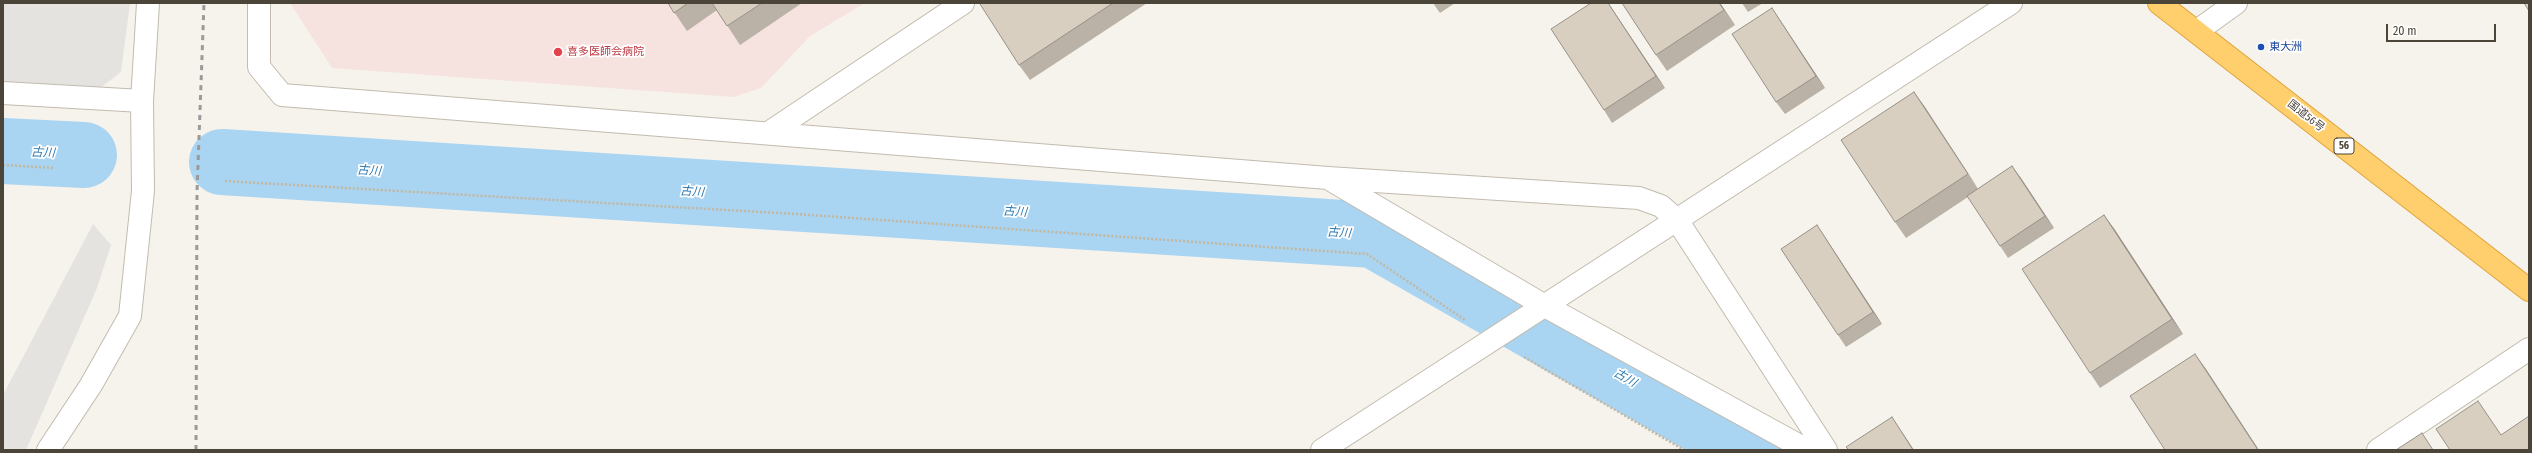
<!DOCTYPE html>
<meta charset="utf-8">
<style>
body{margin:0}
#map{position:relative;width:2532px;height:453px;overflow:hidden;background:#f6f3ec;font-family:"Fira Sans Condensed",sans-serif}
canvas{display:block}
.frame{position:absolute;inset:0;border:4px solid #4b4439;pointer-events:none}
.scale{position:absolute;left:2386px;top:24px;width:110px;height:18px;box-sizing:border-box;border:2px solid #4b4439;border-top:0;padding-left:5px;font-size:12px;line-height:14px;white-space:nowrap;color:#4b4439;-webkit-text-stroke:3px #fff;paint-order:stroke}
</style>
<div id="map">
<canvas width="2532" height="453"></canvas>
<div class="frame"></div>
<div class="scale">20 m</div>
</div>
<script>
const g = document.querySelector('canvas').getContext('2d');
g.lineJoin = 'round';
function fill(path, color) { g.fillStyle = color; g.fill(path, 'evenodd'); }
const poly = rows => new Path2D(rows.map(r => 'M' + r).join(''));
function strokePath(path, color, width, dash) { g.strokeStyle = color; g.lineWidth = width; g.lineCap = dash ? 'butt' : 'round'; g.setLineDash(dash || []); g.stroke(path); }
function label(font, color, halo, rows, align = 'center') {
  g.font = font + ' "Fira Sans Condensed","Noto Sans JP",sans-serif'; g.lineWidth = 3.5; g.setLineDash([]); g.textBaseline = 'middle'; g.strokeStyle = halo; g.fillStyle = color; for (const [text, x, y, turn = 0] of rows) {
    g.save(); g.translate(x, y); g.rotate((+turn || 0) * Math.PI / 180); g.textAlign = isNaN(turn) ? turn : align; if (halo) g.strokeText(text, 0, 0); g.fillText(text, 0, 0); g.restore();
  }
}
fill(poly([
 [290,3,865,3,810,36,761,88,734,97,332,68]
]), '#f6e3e0');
fill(poly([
 [3,3,130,3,121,72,100,88,3,82],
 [93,224,111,245,97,288,26,450,3,450,3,395]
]), '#e5e3e0');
strokePath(poly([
 [3,151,84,155],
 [222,162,1374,235,1752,450]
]), '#a9d4f2', 66);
const minor = poly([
 [259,3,259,67,282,95,1328,178,1639,198,1661,206,1677,220,1826,450],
 [2197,31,2236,3],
 [3,93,142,101],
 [770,132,963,3],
 [1331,180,1545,306,1807,450],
 [48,450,91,385,130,316,143,191,142,101,148,3],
 [1322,450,2011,3],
 [2378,450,2529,349]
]);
const highway = poly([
 [2159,3,2529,290]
]);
strokePath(minor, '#c2bbae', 24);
strokePath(highway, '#e0a43c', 24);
strokePath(poly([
 [3,165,55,168],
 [225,181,796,214,1367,254,1465,320],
 [1524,357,1684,450]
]), '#c4b79f', 2.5, [2, 2]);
strokePath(minor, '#fff', 22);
strokePath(highway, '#ffcf6e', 22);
strokePath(poly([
 [196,450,197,192,204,3]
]), '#9a9a9a', 3, [5, 5]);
fill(poly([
 [668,3,802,3,740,45,717,10,687,31],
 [981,3,1147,3,1030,80,1019,65],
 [1433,3,1455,3,1440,13],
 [1608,3,1665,88,1612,123,1604,110],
 [1720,3,1735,25,1667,71,1656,55],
 [1742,3,1763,3,1748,12],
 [1780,20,1825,88,1785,114,1776,102],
 [1914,92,1978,189,2012,166,2054,228,2008,258,1968,197,1906,238,1895,222],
 [2104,215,2115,230,2183,334,2100,388,2090,373],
 [1825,237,1882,324,1846,347,1838,335]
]), '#bab2a6');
fill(poly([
 [1608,3,1611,7,1665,88,1656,76],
 [1719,3,1720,3,1735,25],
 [1772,8,1780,20,1825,88,1816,76],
 [1914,92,1925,107,1979,190,1968,174],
 [2012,166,2021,178,2054,228,2045,216],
 [2104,215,2115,230,2183,334,2172,319],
 [1817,225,1825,237,1882,324,1873,312],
 [2195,354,2206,369,2259,450,2258,450],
 [1892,417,1914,450,1913,450]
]), '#979187');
const building = poly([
 [668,3,688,3,674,13,668,3],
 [712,3,762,3,727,26,712,3],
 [981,3,1113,3,1019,65,980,4,981,3],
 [1591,3,1608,3,1656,76,1604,110,1551,29,1591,3],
 [1622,3,1719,3,1724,10,1656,55,1622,3],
 [2524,3,2529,3,2529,11,2524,3],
 [1772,8,1816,76,1776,102,1732,34,1772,8],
 [1914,92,1968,174,1895,222,1841,140,1914,92],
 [2012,166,2045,216,2000,246,1967,196,2012,166],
 [2104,215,2172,319,2090,373,2022,269,2104,215],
 [1817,225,1873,312,1838,335,1781,249,1817,225],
 [2195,354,2258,450,2165,450,2130,396,2195,354],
 [2478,401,2501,435,2529,416,2529,450,2450,450,2436,429,2478,401],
 [1892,417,1913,450,1849,450,1846,447,1892,417],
 [2422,433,2433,450,2396,450,2422,433]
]);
fill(building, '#d8cfc1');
strokePath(building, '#979187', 1);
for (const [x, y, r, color] of [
 [2261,47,4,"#1a4fb4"],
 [558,52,5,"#e0444e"]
]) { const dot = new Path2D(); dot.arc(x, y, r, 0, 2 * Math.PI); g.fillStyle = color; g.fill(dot); strokePath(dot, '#fff', 1.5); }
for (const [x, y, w] of [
 [2344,146,20]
]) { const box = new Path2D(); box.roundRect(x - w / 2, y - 8, w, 16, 3); g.fillStyle = '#fff'; g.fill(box); strokePath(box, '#4b4439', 1); }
label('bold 10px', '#4b4439', null, [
 ["56",2344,146]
]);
label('11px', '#164399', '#fff', [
 ["東大洲",2269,47]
], 'left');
label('11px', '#be3a42', '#fff', [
 ["喜多医師会病院",567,52]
], 'left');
label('11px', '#4b4439', '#fff', [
 ["国道56号",2306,116,38]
]);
label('italic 12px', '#2e7ab2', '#fff', [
 ["古川",43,153,3],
 ["古川",369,171,4],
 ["古川",692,192,4],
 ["古川",1015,212,4],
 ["古川",1339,233,4],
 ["古川",1625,378,30]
]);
</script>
